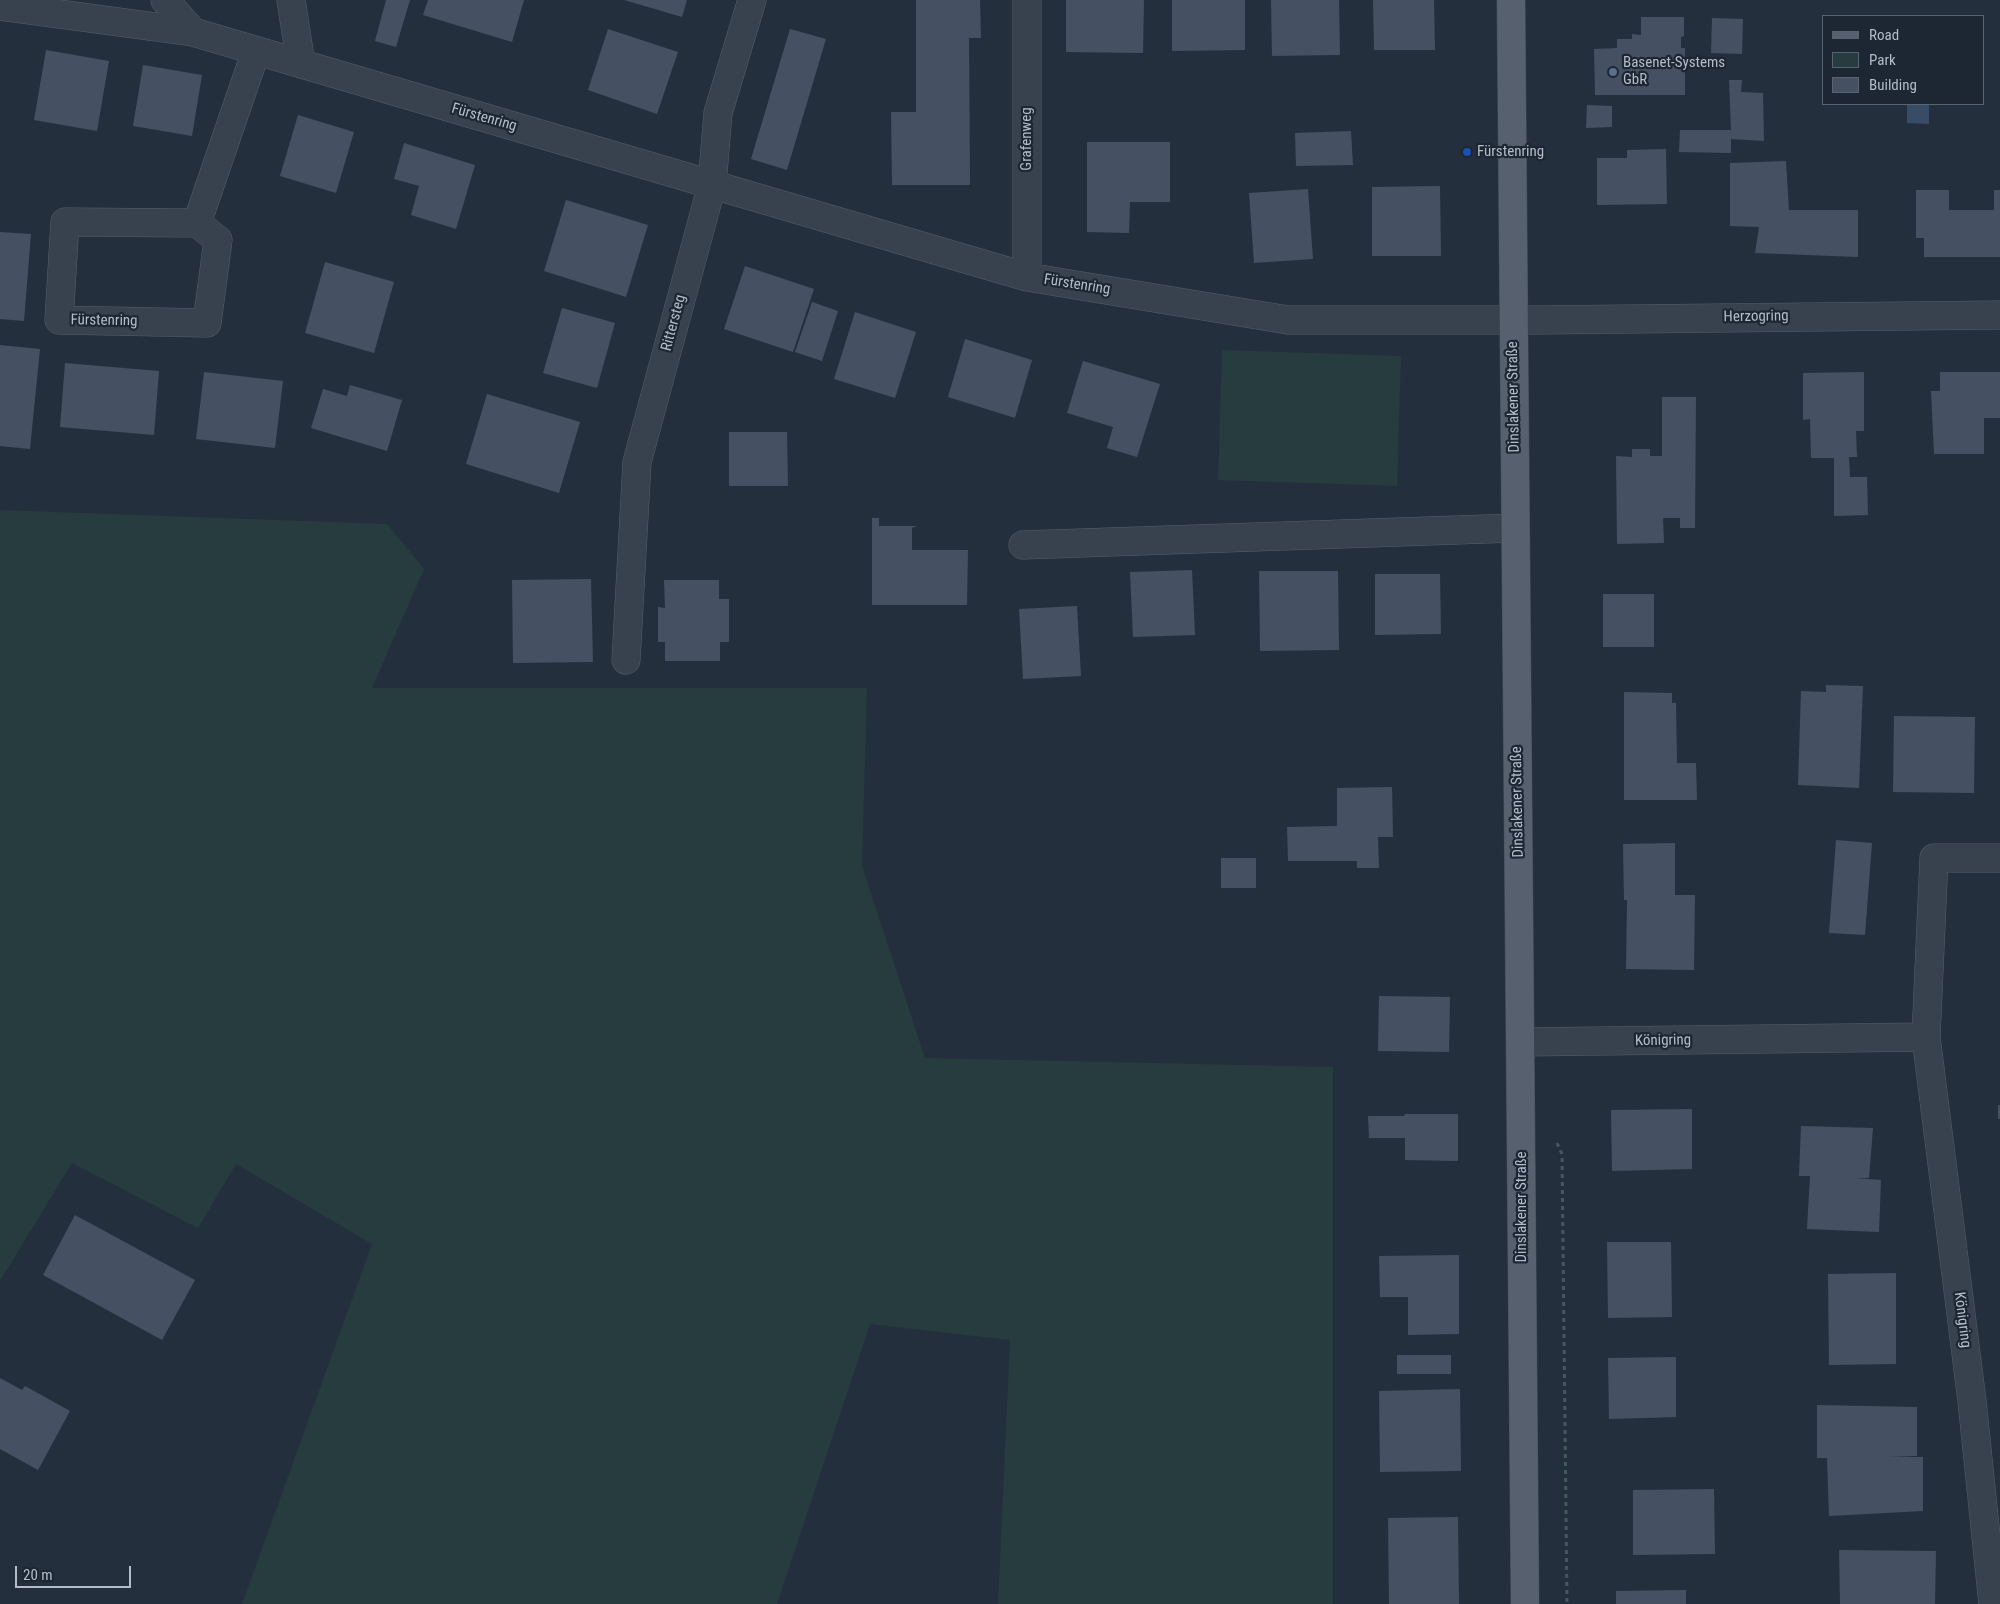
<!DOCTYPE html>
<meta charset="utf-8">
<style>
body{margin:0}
#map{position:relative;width:2000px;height:1604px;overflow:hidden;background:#242f3e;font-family:"Roboto Condensed",sans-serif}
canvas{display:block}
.legend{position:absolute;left:1822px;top:15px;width:162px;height:90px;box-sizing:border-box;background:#1d2633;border:1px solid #59626f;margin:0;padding:6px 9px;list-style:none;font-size:15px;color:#b4bcc9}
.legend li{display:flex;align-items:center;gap:10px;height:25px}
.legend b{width:25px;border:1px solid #59626f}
.scale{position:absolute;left:15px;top:1566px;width:116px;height:22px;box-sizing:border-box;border:2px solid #b4bcc9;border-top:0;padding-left:6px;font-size:15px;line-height:18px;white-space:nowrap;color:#b4bcc9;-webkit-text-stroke:4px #1d2633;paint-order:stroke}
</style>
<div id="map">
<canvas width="2000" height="1604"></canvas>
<ul class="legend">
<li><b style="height:6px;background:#56606e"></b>Road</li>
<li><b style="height:14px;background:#263c3f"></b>Park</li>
<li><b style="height:14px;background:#455162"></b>Building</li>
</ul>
<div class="scale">20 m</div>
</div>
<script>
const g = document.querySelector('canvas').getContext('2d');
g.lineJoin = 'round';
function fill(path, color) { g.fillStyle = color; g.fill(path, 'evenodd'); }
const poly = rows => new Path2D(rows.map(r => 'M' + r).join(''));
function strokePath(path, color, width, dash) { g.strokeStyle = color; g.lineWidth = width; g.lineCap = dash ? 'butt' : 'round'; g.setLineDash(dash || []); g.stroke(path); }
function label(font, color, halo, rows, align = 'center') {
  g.font = font + ' "Roboto Condensed",sans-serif'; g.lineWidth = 4.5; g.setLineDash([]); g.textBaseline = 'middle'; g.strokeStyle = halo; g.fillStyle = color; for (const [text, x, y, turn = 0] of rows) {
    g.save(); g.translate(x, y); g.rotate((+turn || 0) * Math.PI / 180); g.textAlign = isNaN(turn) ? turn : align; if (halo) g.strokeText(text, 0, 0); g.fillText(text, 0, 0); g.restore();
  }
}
fill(poly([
 [1222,350,1401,356,1397,486,1218,480],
 [0,510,387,524,424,569,372,688,867,688,862,866,925,1058,1333,1067,1333,1604,998,1604,1010,1340,870,1324,777,1604,242,1604,372,1244,236,1164,198,1228,72,1163,0,1281]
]), '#263c3f');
fill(poly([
 [1907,104,1929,104,1929,124,1907,123]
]), '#394c67');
fill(poly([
 [386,0,410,0,396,47,375,41],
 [428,0,524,0,512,42,423,15],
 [624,0,687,0,682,17],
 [916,0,980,0,981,38,969,38,970,185,892,185,891,112,916,112],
 [1066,0,1144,0,1143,53,1066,52],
 [1172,0,1245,0,1245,50,1172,51],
 [1271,0,1339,0,1340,55,1272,56],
 [1373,0,1434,0,1435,50,1374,50],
 [1641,17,1684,17,1684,36,1681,37,1681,48,1685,48,1685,95,1595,95,1594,49,1617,48,1617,39,1632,39,1632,34,1641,35],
 [1712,18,1743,19,1742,54,1711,53],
 [608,29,678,52,657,114,588,90],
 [790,29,826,39,787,170,751,159],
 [46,50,109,61,97,131,34,120],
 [143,65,202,75,192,136,133,126],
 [1729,80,1742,80,1741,92,1763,93,1764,141,1731,139,1731,153,1679,152,1680,130,1731,130],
 [1587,105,1612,106,1612,127,1586,128],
 [298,115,354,132,336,193,280,176],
 [1351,131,1353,165,1296,166,1295,133],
 [1087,142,1170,142,1170,202,1130,202,1129,233,1087,232],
 [404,143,475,165,456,229,411,215,419,186,394,179],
 [1666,149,1667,204,1597,205,1597,158,1627,158,1627,150],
 [1786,161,1789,210,1858,210,1858,257,1755,253,1759,227,1730,226,1730,163],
 [1440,186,1441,256,1372,256,1372,187],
 [1308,189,1313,259,1254,263,1249,193],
 [1916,190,1949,190,1949,210,1994,210,1994,190,2000,190,2000,257,1924,257,1924,238,1916,238],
 [566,200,648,225,626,297,544,271],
 [0,232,31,234,24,321,0,319],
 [325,262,394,282,374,353,305,333],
 [745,266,814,289,793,352,724,329],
 [812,302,838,311,822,361,795,352],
 [562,308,615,323,597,388,543,373],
 [855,312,916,332,895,398,834,379],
 [965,339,1032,360,1015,418,948,397],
 [0,345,40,349,30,449,0,446],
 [1083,361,1160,384,1137,457,1107,448,1113,427,1067,413],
 [65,363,159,371,154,435,60,427],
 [204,372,283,381,275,448,196,439],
 [1864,372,1864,431,1856,431,1857,457,1849,457,1850,477,1867,477,1868,515,1834,516,1834,458,1811,458,1810,419,1803,420,1803,373],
 [1940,372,2000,372,2000,418,1984,418,1984,454,1934,454,1931,391,1940,391],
 [350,385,402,400,387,451,311,428,323,389,347,396],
 [487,394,580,422,559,493,466,464],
 [1662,397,1696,397,1695,528,1680,528,1680,518,1663,518,1664,543,1617,544,1616,456,1632,457,1632,449,1650,449,1650,456,1662,456],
 [729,432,787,432,788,486,729,486],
 [872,518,879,518,879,526,917,526,912,528,912,550,968,550,967,605,872,605],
 [1192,570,1195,635,1133,637,1130,572],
 [1259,571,1338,571,1339,650,1260,651],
 [1375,574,1440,574,1441,634,1375,635],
 [591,579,593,662,513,663,512,580],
 [664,580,719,580,719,599,729,599,729,642,720,642,720,661,665,661,665,642,658,642,658,607,665,608],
 [1603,594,1654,594,1654,647,1603,647],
 [1077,606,1081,676,1023,679,1019,609],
 [1826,685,1863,686,1859,788,1798,785,1801,691,1826,692],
 [1624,692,1672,693,1672,703,1676,703,1677,763,1696,763,1697,800,1624,800],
 [1894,716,1975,717,1974,793,1893,792],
 [1392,787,1393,837,1378,837,1379,868,1357,868,1357,861,1288,861,1287,827,1337,826,1337,788],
 [1836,840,1872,843,1865,935,1829,933],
 [1675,843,1675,895,1695,895,1694,970,1626,969,1627,900,1624,900,1623,844],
 [1221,858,1256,858,1256,888,1221,888],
 [1379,996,1450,997,1449,1052,1378,1051],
 [1998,1105,2000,1105,2000,1119,1998,1119],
 [1692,1109,1692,1169,1612,1171,1611,1110],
 [1405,1114,1458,1114,1458,1161,1405,1160,1405,1138,1369,1138,1368,1116,1404,1116],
 [1801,1126,1873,1128,1869,1178,1855,1178,1881,1180,1879,1232,1807,1229,1810,1176,1799,1176],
 [75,1215,195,1280,162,1340,43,1275],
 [1607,1242,1671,1242,1672,1317,1608,1318],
 [1459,1255,1459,1334,1408,1335,1408,1297,1380,1297,1379,1256],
 [1896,1273,1896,1364,1829,1365,1828,1274],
 [1397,1355,1451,1355,1451,1374,1397,1374],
 [1676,1357,1676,1417,1609,1419,1608,1358],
 [0,1378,22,1390,25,1386,70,1411,38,1470,0,1449],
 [1460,1389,1461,1471,1380,1472,1379,1391],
 [1817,1405,1917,1407,1917,1456,1888,1457,1923,1457,1923,1511,1829,1516,1827,1458,1817,1458],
 [1714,1489,1715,1554,1633,1555,1633,1490],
 [1458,1517,1459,1604,1389,1604,1388,1518],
 [1839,1550,1936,1551,1935,1604,1840,1604],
 [1686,1590,1686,1604,1616,1604,1616,1591]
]), '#455162');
const minor = poly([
 [291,0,301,64],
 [0,6,193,32,165,0],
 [193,32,1027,277,1288,320,1538,320,2000,315],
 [197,223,65,222,59,320,207,323,218,240,197,223,256,51],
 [1027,277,1027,0],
 [1023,545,1515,528],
 [626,660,637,462,712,185,718,113,752,0],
 [1521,1042,1926,1037],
 [1993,1604,1972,1401,1926,1037,1934,858,2000,858]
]);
const major = poly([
 [1511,0,1525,1604]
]);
strokePath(minor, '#565f6c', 29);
strokePath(major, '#414a57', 29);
strokePath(poly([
 [1557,1143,1562,1154,1567,1604]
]), '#44595c', 3, [4, 4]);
strokePath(minor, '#38414e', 28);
strokePath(major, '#56606e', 28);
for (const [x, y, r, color] of [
 [1613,72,5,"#5c6f8a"],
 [1467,152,5,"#1a4fb4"]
]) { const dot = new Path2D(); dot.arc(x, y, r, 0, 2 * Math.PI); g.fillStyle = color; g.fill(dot); strokePath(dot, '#1d2633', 2); }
label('15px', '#b4bcc9', '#1d2633', [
 ["Basenet-Systems",1623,63],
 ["GbR",1623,80],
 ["Fürstenring",1477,152]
], 'left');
label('15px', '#b4bcc9', '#1d2633', [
 ["Fürstenring",484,118,16],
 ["Grafenweg",1027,139,-90],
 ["Fürstenring",1077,285,9],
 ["Herzogring",1756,317,-1],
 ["Fürstenring",104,321,1],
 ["Rittersteg",674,323,-75],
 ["Dinslakener Straße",1514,397,-91],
 ["Dinslakener Straße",1518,802,-91],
 ["Königring",1663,1041,-1],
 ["Dinslakener Straße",1522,1207,-90],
 ["Königring",1962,1320,83]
]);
</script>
